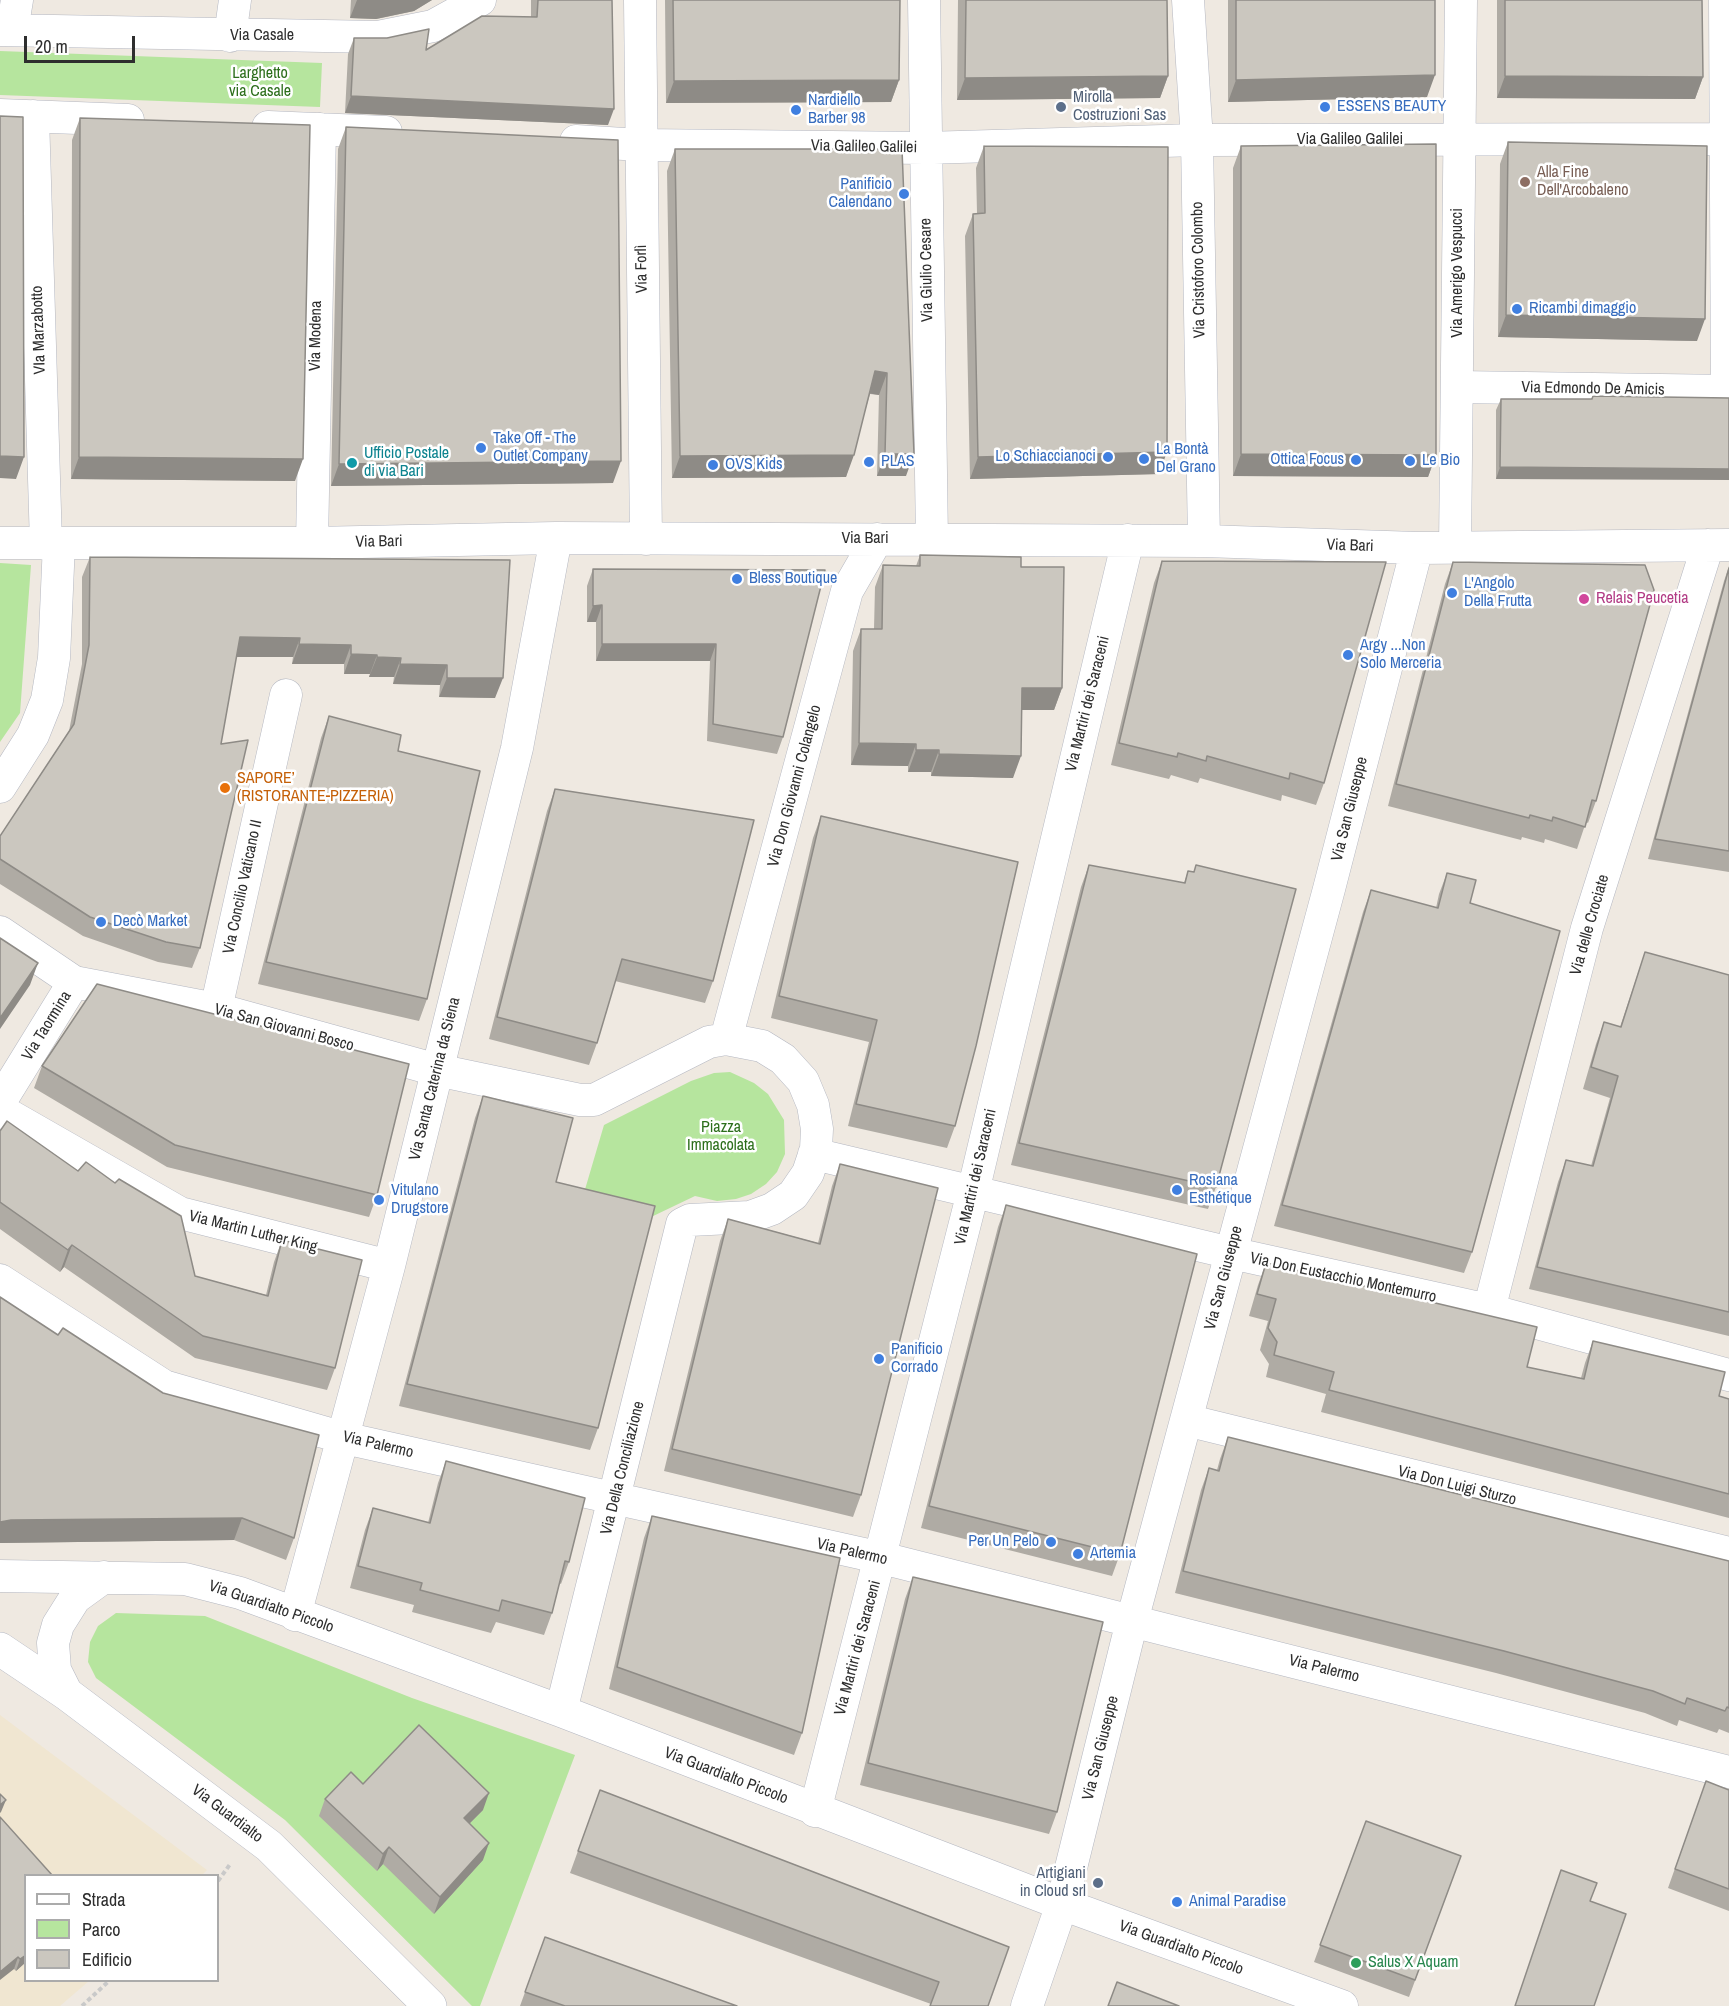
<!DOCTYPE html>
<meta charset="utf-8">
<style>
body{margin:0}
#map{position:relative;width:1729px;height:2006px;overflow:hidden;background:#efe9e1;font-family:"Archivo Narrow",sans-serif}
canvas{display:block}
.legend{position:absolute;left:24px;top:1874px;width:195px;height:108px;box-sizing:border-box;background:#fff;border:2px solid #ababab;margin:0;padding:8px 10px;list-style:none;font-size:18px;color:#2e2e2e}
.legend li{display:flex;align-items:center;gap:12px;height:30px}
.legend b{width:30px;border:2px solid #ababab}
.scale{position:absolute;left:24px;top:36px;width:111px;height:27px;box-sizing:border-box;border:3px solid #2e2e2e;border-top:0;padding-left:8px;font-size:18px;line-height:21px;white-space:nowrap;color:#2e2e2e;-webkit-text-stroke:4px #fff;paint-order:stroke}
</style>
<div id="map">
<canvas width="1729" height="2006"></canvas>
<ul class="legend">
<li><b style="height:8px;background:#fff"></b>Strada</li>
<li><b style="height:16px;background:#b6e59e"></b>Parco</li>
<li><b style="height:16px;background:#cbc7bf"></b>Edificio</li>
</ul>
<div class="scale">20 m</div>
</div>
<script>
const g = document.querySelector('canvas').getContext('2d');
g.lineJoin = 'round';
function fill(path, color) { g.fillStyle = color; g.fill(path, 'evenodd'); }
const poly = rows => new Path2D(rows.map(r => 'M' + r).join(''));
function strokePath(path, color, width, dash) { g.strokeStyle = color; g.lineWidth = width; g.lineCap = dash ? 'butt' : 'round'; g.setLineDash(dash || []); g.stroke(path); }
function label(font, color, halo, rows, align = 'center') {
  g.font = font + ' "Archivo Narrow",sans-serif'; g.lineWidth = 5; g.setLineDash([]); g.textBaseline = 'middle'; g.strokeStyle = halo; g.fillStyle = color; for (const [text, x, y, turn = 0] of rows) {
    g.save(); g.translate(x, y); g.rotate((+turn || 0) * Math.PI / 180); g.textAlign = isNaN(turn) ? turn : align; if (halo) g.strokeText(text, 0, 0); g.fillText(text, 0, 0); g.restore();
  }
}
fill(poly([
 [0,1715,207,1870,201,1876,26,1876,26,1980,89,1981,60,2006,0,2006]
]), '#f0e6d1');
fill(poly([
 [0,51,322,63,320,107,0,95],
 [0,563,31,565,20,713,0,742],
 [730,1072,754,1083,768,1094,784,1120,785,1154,777,1172,766,1184,751,1194,736,1199,717,1201,695,1196,649,1218,581,1203,604,1125,691,1081,714,1073],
 [116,1613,205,1616,412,1698,575,1755,480,2006,472,2006,285,1820,96,1678,88,1662,90,1642,98,1626]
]), '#b6e59e');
const street = poly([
 [640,0,646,539],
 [924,0,932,540],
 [1188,0,1197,140,1204,541],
 [1725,0,1727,391],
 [0,30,378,37,433,26,480,0],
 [12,30,17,0],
 [230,36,235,0],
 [0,115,128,120],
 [33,116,46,544],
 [268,127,386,132],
 [576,141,640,145,925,148,1197,140,1729,139],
 [1457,387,1729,391],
 [0,543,312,543,556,538,1204,541,1417,548,1729,545],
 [312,543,320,129],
 [1455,547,1461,0],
 [0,787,33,735,47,700,54,658,59,543],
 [0,932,74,982,216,1009,437,1070,580,1100,594,1100,709,1042,726,1039,762,1046,783,1059,803,1081,813,1105,817,1129,816,1149,808,1173,793,1195,772,1209,750,1217,690,1220,682,1224,561,1711],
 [216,1009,286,695],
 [726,1039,847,591,877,539],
 [0,1102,74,982],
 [0,1110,180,1213,389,1266],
 [814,1154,1231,1253,1489,1310,1729,1375],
 [0,1280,164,1386,344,1438,882,1558,1729,1772],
 [1489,1310,1587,928,1708,545],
 [1186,1420,1729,1553],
 [0,1576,185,1579,240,1593,561,1711,1062,1904,1342,2006],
 [295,1615,389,1266,517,748,556,538],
 [67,1694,55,1670,53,1643,58,1625,75,1598,104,1577],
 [815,1811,973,1192,1128,540],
 [1027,2006,1062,1904,1132,1621,1329,889,1417,548]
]);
const secondary = poly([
 [0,1649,67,1694,269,1846,430,2006]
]);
strokePath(street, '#b4b7c1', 33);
strokePath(secondary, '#b4b7c1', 34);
strokePath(poly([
 [218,1881,231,1863],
 [82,2006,110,1980]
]), '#c9c9c9', 4, [4.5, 3]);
strokePath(street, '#fff', 32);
strokePath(secondary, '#fff', 33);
fill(poly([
 [351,0,432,0,414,11,376,19,350,18],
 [531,0,612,0,608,125,345,113,348,54,354,38,426,50,531,17],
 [665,0,900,0,899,80,891,102,666,103],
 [958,0,1167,0,1168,76,1160,98,957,100],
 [1228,0,1435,0,1427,97,1228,102],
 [1497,0,1702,0,1703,77,1695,99,1497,98],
 [80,118,295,481,71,479,72,140],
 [346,127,613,483,331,486,338,149],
 [1508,142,1697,341,1498,337,1500,164],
 [984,146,1159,474,970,479,965,236,973,214,977,213,976,168],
 [1241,146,1436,455,1428,477,1233,476,1233,168],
 [675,149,902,149,906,476,877,476,879,395,870,394,846,477,672,478,667,171],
 [1593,396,1729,398,1496,479,1496,410,1501,399,1591,399],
 [920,555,1021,567,1062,688,1054,710,1021,710,1013,778,931,776,931,772,908,772,908,766,851,765,853,651,861,629,874,629,875,587,883,565,916,566],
 [90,557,510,560,495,698,439,697,440,685,393,684,394,677,369,677,370,674,344,674,344,664,292,664,293,657,236,657,221,744,200,948,192,968,158,962,83,936,0,884,0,836,69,731,82,664,82,577],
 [1162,561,1324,783,1316,805,1282,795,1281,801,1200,778,1198,783,1171,775,1169,779,1111,765,1154,583],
 [1453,562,1596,801,1588,823,1586,822,1577,849,1545,839,1544,843,1522,837,1521,840,1388,806,1445,584],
 [1729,566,1729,872,1648,859,1724,581],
 [593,569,825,570,783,737,777,754,707,741,710,661,596,661,596,622,587,622,587,586],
 [329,716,398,751,427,999,419,1021,258,984,321,738],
 [555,789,713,981,705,1003,615,981,597,1043,589,1065,489,1039,547,811],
 [821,816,955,1126,947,1148,848,1126,869,1042,771,1018,813,838],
 [1089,865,1184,883,1188,871,1216,1187,1208,1209,1011,1165,1081,887],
 [1447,873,1470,903,1472,1252,1464,1273,1274,1226,1363,912,1371,890,1436,908,1439,894],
 [1645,952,1729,975,1729,1336,1529,1289,1558,1182,1566,1160,1591,1166,1610,1098,1583,1089,1596,1044,1604,1022,1620,1027],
 [42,1066,377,1195,369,1217,167,1167,34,1088],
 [483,1096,556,1182,598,1428,590,1450,399,1406,475,1118],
 [0,1131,195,1276,266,1295,274,1262,282,1240,335,1368,327,1390,195,1358,64,1267,60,1272,0,1229],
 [840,1164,861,1495,853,1517,664,1471,720,1241,728,1219,818,1243,832,1186],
 [1006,1205,1120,1554,1112,1576,921,1528,998,1227],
 [1266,1263,1527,1367,1581,1378,1585,1363,1593,1341,1719,1396,1729,1399,1729,1518,1321,1412,1326,1394,1266,1377,1269,1364,1260,1350,1268,1321,1249,1316,1258,1285],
 [0,1297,294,1538,286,1560,234,1540,0,1543],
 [1228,1437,1729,1561,1729,1733,1719,1729,1717,1733,1679,1720,1677,1726,1645,1713,1496,1673,1175,1593,1201,1490,1209,1468,1217,1470,1220,1459],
 [446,1461,569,1562,561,1584,559,1583,552,1613,544,1635,496,1622,491,1633,412,1612,414,1605,350,1588,365,1530,373,1508,428,1523,438,1483],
 [652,1516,802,1733,794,1755,609,1689,644,1538],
 [913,1577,1057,1812,1049,1834,860,1785,905,1599],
 [1706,1781,1729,1790,1729,1911,1668,1888],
 [363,1784,483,1810,469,1824,483,1860,434,1914,383,1864,377,1871,319,1816,325,1799],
 [600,1790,1009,1947,931,2004,570,1873],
 [0,1817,26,1962,16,1971,14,1969],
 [1366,1821,1461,1856,1409,1997,1314,1962],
 [545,1937,737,2006,520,2006]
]), '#afaba4');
fill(poly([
 [357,0,432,0,414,11,376,19,350,18],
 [1435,75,1427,97,1228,102,1236,80],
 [1168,76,1160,98,957,100,965,78],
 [1505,76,1703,77,1695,99,1497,98],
 [899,80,891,102,666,103,674,81],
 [351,96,614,109,608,125,345,113],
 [1506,315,1705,319,1697,341,1498,337],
 [875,371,887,373,879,395,867,393],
 [1167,452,1159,474,970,479,978,457],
 [885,454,914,454,906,476,877,476],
 [1241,454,1436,455,1428,477,1233,476],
 [854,455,846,477,672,478,680,456],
 [0,456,24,457,16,479,0,478],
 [79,457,303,459,295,481,71,479],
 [621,461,613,483,331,486,339,464],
 [1500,467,1729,469,1729,480,1496,479],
 [602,605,596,622,587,622,593,606],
 [240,637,300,638,293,657,232,657],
 [299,644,351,645,344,664,292,664],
 [602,644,716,644,710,661,596,661],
 [351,654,377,655,370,674,344,674],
 [377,657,401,658,394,677,369,677],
 [400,664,447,665,440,685,393,684],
 [447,678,503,678,495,698,439,697],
 [1022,688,1062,688,1054,710,1014,710],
 [859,743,916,744,908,766,851,765],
 [916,750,939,750,931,772,908,772],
 [939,754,1021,756,1013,778,931,776],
 [38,963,30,985,0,1029,0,1018],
 [72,1245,64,1267,60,1272,68,1250],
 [242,1518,234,1540,0,1543,0,1522,11,1520],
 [489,1793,483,1810,458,1835,464,1818],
 [6,1800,1,1812,0,1813,0,1805],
 [489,1843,483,1860,434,1914,440,1897],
 [389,1847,383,1864,377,1871,383,1854],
 [26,1955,26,1962,16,1971,20,1959],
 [18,1957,14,1969,0,1980,0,1972]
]), '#8e8b86');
const building = poly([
 [538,0,612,0,614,109,351,96,354,38,387,38,429,29,426,50,482,16,537,17,538,0],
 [673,0,900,0,899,80,674,81,673,0],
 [966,0,1167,0,1168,76,965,78,966,0],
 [1236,0,1435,0,1435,75,1236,80,1236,0],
 [1505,0,1702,0,1703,77,1505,76,1505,0],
 [0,116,23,117,24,457,0,456,0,116],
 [80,118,310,125,303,459,79,457,80,118],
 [346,127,618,140,621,461,339,464,346,127],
 [1508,142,1707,146,1705,319,1506,315,1508,142],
 [1436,144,1436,455,1241,454,1241,146,1436,144],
 [984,146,1168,147,1167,452,978,457,973,214,985,213,984,146],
 [675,149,902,149,914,454,885,454,887,373,875,371,854,455,680,456,675,149],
 [1593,396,1729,398,1729,469,1500,467,1501,399,1592,399,1593,396],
 [920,555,1021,557,1021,567,1064,567,1062,688,1022,688,1021,756,939,754,939,750,916,750,916,744,859,743,861,629,882,629,883,565,920,566,920,555],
 [90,557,510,560,503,678,447,678,447,665,400,664,401,658,377,657,377,655,351,654,351,645,299,644,300,638,240,637,221,744,248,740,200,948,166,942,90,917,0,859,0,836,74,724,89,645,90,557],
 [1162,561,1386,562,1324,783,1290,773,1289,779,1207,756,1206,761,1178,753,1177,757,1119,743,1162,561],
 [1453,562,1645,565,1654,590,1596,801,1592,800,1585,827,1553,817,1552,821,1530,815,1529,818,1396,784,1453,562],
 [1729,568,1729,851,1655,839,1729,568],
 [593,569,825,570,783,737,713,724,716,644,602,644,602,605,593,606,593,569],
 [329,716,401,735,398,751,480,771,427,999,266,962,329,716],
 [555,789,754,820,713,981,622,959,597,1043,497,1017,555,789],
 [821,816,1018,862,976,1046,955,1126,856,1104,877,1020,779,996,821,816],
 [1089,865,1185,883,1188,871,1194,872,1196,865,1296,889,1216,1187,1019,1143,1089,865],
 [1447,873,1476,880,1470,903,1560,931,1472,1252,1282,1205,1371,890,1438,908,1447,873],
 [0,938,38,963,0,1018,0,938],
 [1645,952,1729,975,1729,1312,1537,1267,1566,1160,1593,1166,1618,1076,1591,1067,1604,1022,1621,1027,1645,952],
 [97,984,409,1064,377,1195,175,1145,42,1066,97,984],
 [483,1096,573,1118,556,1182,655,1206,598,1428,407,1384,483,1096],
 [7,1121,78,1171,86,1162,115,1183,119,1179,181,1216,195,1276,268,1296,282,1240,362,1260,335,1368,203,1336,72,1245,68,1250,0,1202,0,1131,7,1121],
 [840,1164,938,1188,861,1495,672,1449,728,1219,820,1244,840,1164],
 [1006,1205,1197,1254,1120,1554,929,1506,1006,1205],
 [1266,1263,1537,1327,1527,1367,1584,1379,1593,1341,1725,1372,1719,1396,1729,1399,1729,1494,1329,1390,1334,1372,1274,1355,1277,1342,1268,1328,1276,1299,1257,1294,1266,1263],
 [0,1297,58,1335,63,1328,163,1393,319,1435,294,1538,242,1518,11,1520,0,1522,0,1297],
 [1228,1437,1729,1561,1729,1708,1727,1707,1725,1711,1687,1698,1685,1704,1653,1691,1504,1651,1183,1571,1209,1468,1219,1471,1228,1437],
 [446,1461,585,1498,569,1562,565,1561,552,1613,502,1600,499,1611,420,1590,422,1583,358,1566,373,1508,430,1523,446,1461],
 [652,1516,840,1558,802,1733,617,1667,652,1516],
 [913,1577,1103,1622,1057,1812,868,1763,913,1577],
 [419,1725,489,1793,464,1818,489,1843,440,1897,389,1847,383,1854,325,1799,351,1772,363,1784,419,1725],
 [1706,1781,1729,1790,1729,1889,1675,1869,1706,1781],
 [600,1790,1009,1947,988,2006,930,2006,939,1982,578,1851,600,1790],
 [0,1794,6,1800,0,1805,0,1794],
 [0,1817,52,1875,26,1875,26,1955,20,1959,18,1957,0,1972,0,1817],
 [1366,1821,1461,1856,1415,1980,1320,1945,1366,1821],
 [1561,1870,1597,1883,1590,1901,1626,1914,1594,2006,1515,2006,1561,1870],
 [545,1937,737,2006,565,2006,525,1992,545,1937],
 [1117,1982,1179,2006,1108,2006,1117,1982]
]);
fill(building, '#cbc7bf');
strokePath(building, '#8e8b86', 1.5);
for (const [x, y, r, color] of [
 [1061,107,6,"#5c6f8a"],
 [1325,107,6,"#3f7fe0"],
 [796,110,6,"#3f7fe0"],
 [1525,182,6,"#8d6e63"],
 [904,194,6,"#3f7fe0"],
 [1517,309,6,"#3f7fe0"],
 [481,448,6,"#3f7fe0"],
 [1108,457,6,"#3f7fe0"],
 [1144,459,6,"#3f7fe0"],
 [1356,460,6,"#3f7fe0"],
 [1410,461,6,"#3f7fe0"],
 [869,462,6,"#3f7fe0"],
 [352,463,6,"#0f9aa8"],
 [713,465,6,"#3f7fe0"],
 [737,579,6,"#3f7fe0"],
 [1452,593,6,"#3f7fe0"],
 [1584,599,6,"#d1479c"],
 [1348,655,6,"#3f7fe0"],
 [225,788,6,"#e8710a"],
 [101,922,6,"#3f7fe0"],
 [1177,1190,6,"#3f7fe0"],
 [379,1200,6,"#3f7fe0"],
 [879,1359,6,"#3f7fe0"],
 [1051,1542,6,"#3f7fe0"],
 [1078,1554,6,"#3f7fe0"],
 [1098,1883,6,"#5c6f8a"],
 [1177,1902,6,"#3f7fe0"],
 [1356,1963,6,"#2e9e5b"]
]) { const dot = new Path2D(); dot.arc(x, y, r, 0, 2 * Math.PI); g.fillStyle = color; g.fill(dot); strokePath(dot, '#fff', 2); }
label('16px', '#2e2e2e', '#fff', [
 ["Via Casale",262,36],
 ["Via Galileo Galilei",1350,140],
 ["Via Galileo Galilei",864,147,1],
 ["Via Forlì",642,269,-91],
 ["Via Giulio Cesare",927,270,-91],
 ["Via Cristoforo Colombo",1199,270,-91],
 ["Via Amerigo Vespucci",1458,273,-90],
 ["VIa Marzabotto",39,330,-92],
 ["Via Modena",316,336,-89],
 ["Via Edmondo De Amicis",1593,389,1],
 ["Via Bari",865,539],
 ["Via Bari",379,542,-1],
 ["Via Bari",1350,546,2],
 ["Via Martiri dei Saraceni",1088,704,-76],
 ["Via Don Giovanni Colangelo",795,786,-75],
 ["Via San Giuseppe",1350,809,-76],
 ["Via Concilio Vaticano II",243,887,-78],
 ["Via delle Crociate",1590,925,-74],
 ["Via Taormina",47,1026,-58],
 ["Via San Giovanni Bosco",284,1028,15],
 ["Via Santa Caterina da Siena",435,1079,-76],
 ["Via Martiri dei Saraceni",976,1177,-77],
 ["Via Martin Luther King",253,1232,14],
 ["Via San Giuseppe",1224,1278,-75],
 ["Via Don Eustacchio Montemurro",1343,1278,12],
 ["Via Palermo",378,1445,13],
 ["Via Della Conciliazione",623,1468,-76],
 ["Via Don Luigi Sturzo",1457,1486,14],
 ["Via Palermo",852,1552,13],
 ["Via Guardialto Piccolo",271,1607,19],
 ["Via Martiri dei Saraceni",858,1648,-75],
 ["Via Palermo",1324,1669,14],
 ["Via San Giuseppe",1101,1748,-76],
 ["Via Guardialto Piccolo",726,1776,21],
 ["Via Guardialto",227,1814,37],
 ["Via Guardialto Piccolo",1181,1948,20]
]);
label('16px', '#2c6e1b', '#fff', [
 ["Larghetto",260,74],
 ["via Casale",260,92],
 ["Piazza",721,1128],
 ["Immacolata",721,1146]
]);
label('16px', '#4e5e75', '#fff', [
 ["Mirolla",1073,98],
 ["Costruzioni Sas",1073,116],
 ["Artigiani",1086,1874,"right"],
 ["in Cloud srl",1086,1892,"right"]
], 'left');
label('16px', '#366cbe', '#fff', [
 ["Nardiello",808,101],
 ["Barber 98",808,119],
 ["ESSENS BEAUTY",1337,107],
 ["Panificio",892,185,"right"],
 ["Calendano",892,203,"right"],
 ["Ricambi dimaggio",1529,309],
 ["Take Off - The",493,439],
 ["Outlet Company",493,457],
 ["La Bontà",1156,450],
 ["Del Grano",1156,468],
 ["Lo Schiaccianoci",1096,457,"right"],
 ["Ottica Focus",1344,460,"right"],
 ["Le Bio",1422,461],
 ["PLAS",881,462],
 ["OVS Kids",725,465],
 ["Bless Boutique",749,579],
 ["L'Angolo",1464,584],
 ["Della Frutta",1464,602],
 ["Argy ...Non",1360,646],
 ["Solo Merceria",1360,664],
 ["Decò Market",113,922],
 ["Rosiana",1189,1181],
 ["Esthétique",1189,1199],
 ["Vitulano",391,1191],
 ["Drugstore",391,1209],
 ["Panificio",891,1350],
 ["Corrado",891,1368],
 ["Per Un Pelo",1039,1542,"right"],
 ["Artemia",1090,1554],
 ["Animal Paradise",1189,1902]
], 'left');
label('16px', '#785e54', '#fff', [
 ["Alla Fine",1537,173],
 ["Dell'Arcobaleno",1537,191]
], 'left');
label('16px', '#0d838f', '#fff', [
 ["Ufficio Postale",364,454],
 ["di via Bari",364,472]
], 'left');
label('16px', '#b23c85', '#fff', [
 ["Relais Peucetia",1596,599]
], 'left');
label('16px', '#c56008', '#fff', [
 ["SAPORE’",237,779],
 ["(RISTORANTE-PIZZERIA)",237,797]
], 'left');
label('16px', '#27864d', '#fff', [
 ["Salus X Aquam",1368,1963]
], 'left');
</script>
